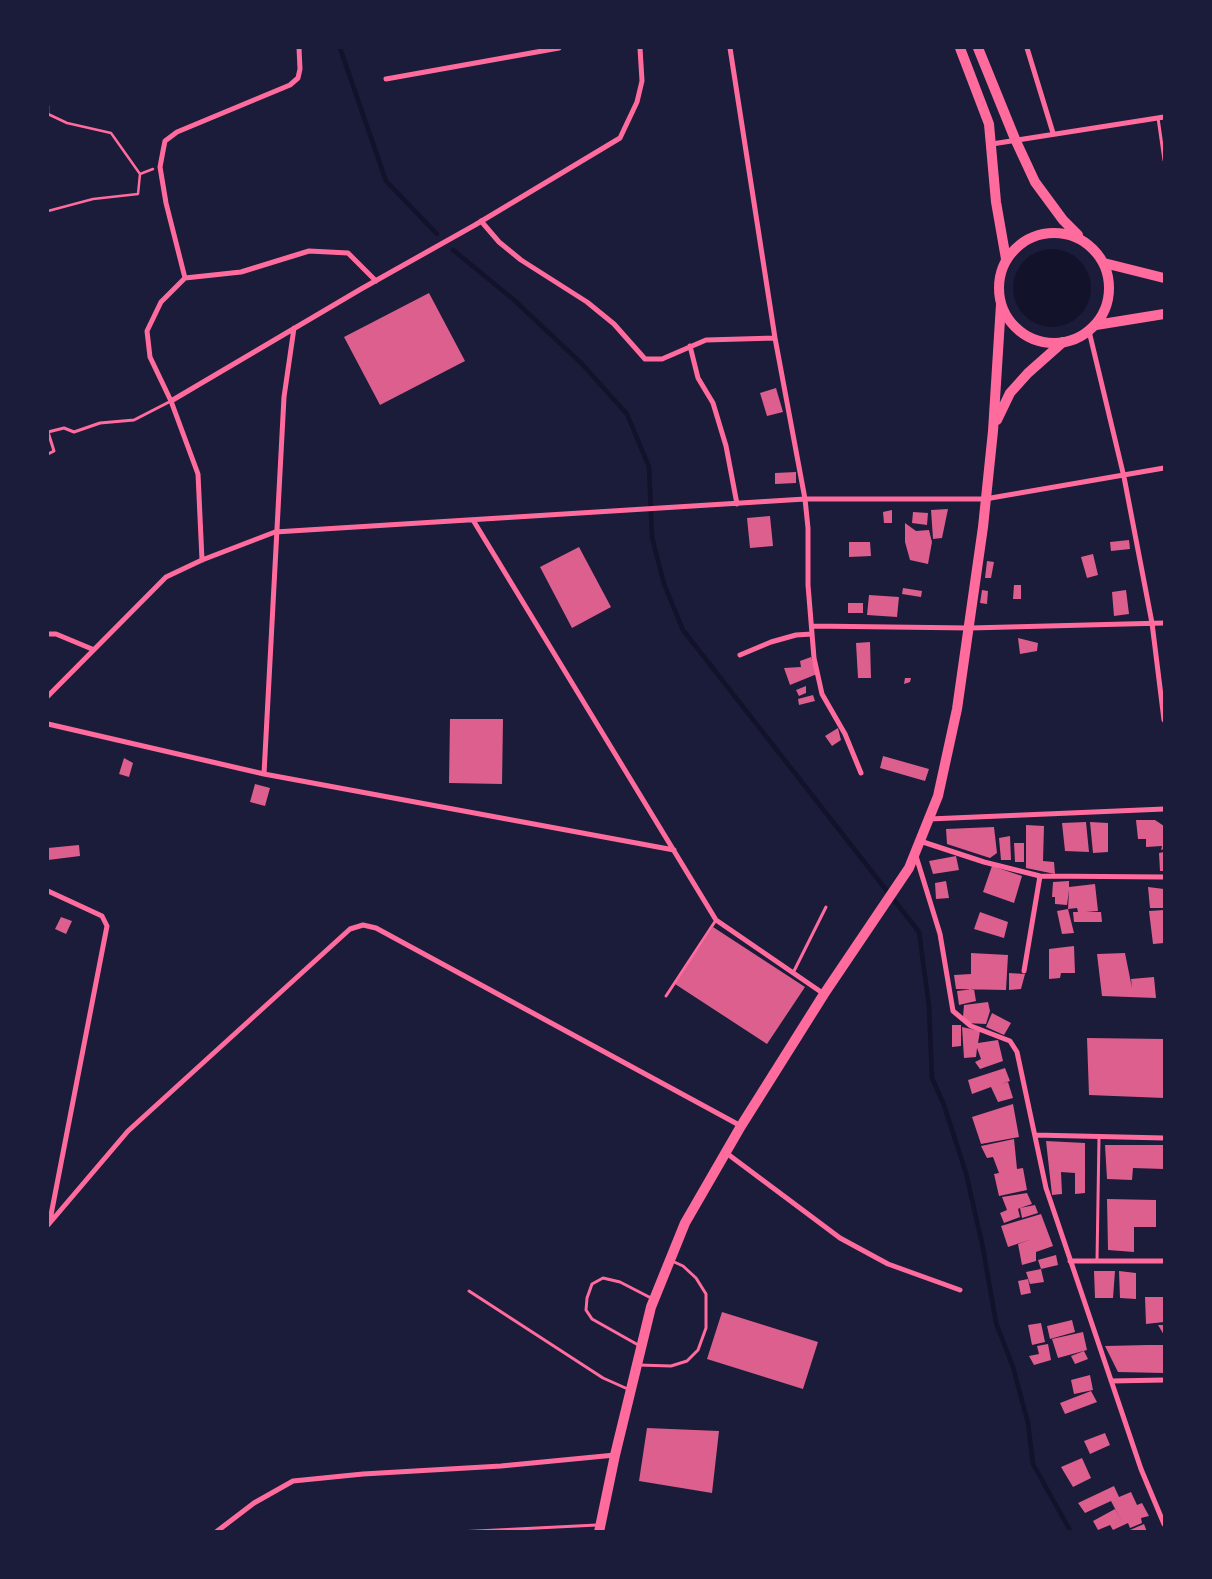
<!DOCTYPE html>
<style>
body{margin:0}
#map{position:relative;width:1212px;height:1579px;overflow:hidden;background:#1b1b3a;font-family:"Public Sans",sans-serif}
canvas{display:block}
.frame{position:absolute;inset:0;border:49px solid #1b1b3a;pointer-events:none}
</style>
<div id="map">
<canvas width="1212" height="1579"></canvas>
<div class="frame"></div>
</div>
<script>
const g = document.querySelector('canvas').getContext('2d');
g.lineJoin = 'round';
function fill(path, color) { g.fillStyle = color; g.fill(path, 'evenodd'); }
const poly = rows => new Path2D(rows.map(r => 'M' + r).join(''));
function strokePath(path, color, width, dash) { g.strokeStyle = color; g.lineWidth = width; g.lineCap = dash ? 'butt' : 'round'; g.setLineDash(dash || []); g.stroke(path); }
fill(poly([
 '1013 288a39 39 0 1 1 78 0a39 39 0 1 1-78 0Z'
]), '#12122b');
strokePath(poly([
 [340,48,386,181,437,234],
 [453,250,513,299,581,363,627,414,649,467,652,537,664,584,683,630,919,932,929,1006,932,1078,944,1105,966,1173,983,1248,996,1323,1013,1367,1028,1423,1033,1464,1071,1532]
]), '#12122b', 4.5);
fill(poly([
 [429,293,465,361,380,405,344,337],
 [776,388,783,412,767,416,760,393],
 [796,472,796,483,775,484,775,473],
 [948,509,942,538,933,539,931,510],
 [892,510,892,523,884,523,883,512],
 [913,512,928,513,927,525,912,523],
 [770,516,773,546,750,548,747,518],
 [905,523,916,531,929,530,932,542,928,564,910,560,905,542],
 [1129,540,1130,549,1111,551,1110,542],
 [849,542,870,542,871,556,849,557],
 [579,547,611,607,572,628,540,567],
 [1093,554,1098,575,1087,578,1081,557],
 [987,561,994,562,991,578,985,578],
 [1014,585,1021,585,1021,599,1013,599],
 [903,588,922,591,921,597,902,594],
 [982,590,988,591,987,604,980,603],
 [1126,590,1129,614,1114,616,1112,592],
 [869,595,899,597,897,617,867,615],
 [848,603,863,603,863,613,848,613],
 [1018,638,1038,643,1037,651,1020,654],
 [870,642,871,678,858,678,856,643],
 [811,657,817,674,790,685,784,668,801,667,800,661],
 [905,678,911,678,910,682,904,684],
 [806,686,806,693,799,696,796,690],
 [813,695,815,701,799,705,798,699],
 [450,719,503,719,502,784,449,783],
 [838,728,841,740,832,746,825,736],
 [883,756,929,769,925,781,880,768],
 [124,758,133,763,129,777,119,774],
 [255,784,270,788,265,806,250,802],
 [1136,820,1155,820,1164,826,1164,849,1161,850,1162,846,1146,847,1146,839,1138,839],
 [1086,822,1089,852,1065,851,1062,823],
 [1090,822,1108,823,1108,852,1093,853],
 [1026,825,1044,826,1043,861,1054,862,1055,874,1026,868],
 [994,827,997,853,990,858,947,844,946,829],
 [1010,836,1011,860,1001,860,999,838],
 [1014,843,1024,843,1024,862,1015,862],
 [79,845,80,856,48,860,48,848],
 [1164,852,1164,871,1160,871,1159,853],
 [956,856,959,870,933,874,929,861],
 [992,866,1022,876,1014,903,983,892],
 [946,881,949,898,936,899,935,883],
 [1069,881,1069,887,1095,884,1098,911,1086,912,1101,912,1102,922,1074,922,1073,912,1078,912,1077,908,1068,909,1069,890,1067,905,1055,904,1055,897,1052,897,1053,882],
 [1148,887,1164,889,1164,908,1150,908],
 [1068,909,1074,933,1062,934,1057,911],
 [1164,910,1164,943,1153,944,1149,911],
 [980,912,1008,922,1004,938,974,929],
 [61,917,72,921,66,934,55,929],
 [713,927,805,987,767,1044,675,984],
 [1074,946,1075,973,1061,973,1060,978,1049,979,1049,949],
 [971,953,1008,955,1006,990,956,989,954,975,971,974],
 [1125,953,1132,988,1131,979,1154,977,1156,998,1102,996,1097,954],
 [1009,973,1025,974,1021,989,1009,990],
 [974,989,976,1001,959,1005,957,991],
 [988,1002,990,1011,986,1024,966,1023,963,1017,964,1005],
 [992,1013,1011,1023,1004,1035,986,1027],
 [952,1025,961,1025,961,1046,952,1047],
 [962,1027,980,1031,978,1043,998,1040,1003,1061,980,1069,975,1062,981,1059,977,1048,976,1057,964,1058],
 [1087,1038,1164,1039,1164,1098,1089,1095],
 [1005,1068,1010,1081,1001,1084,1008,1082,1013,1098,998,1102,991,1087,972,1094,968,1080],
 [1013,1104,1019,1137,981,1144,972,1117],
 [1014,1139,1017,1169,1023,1168,1027,1190,999,1196,994,1174,999,1173,993,1157,987,1158,981,1146],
 [1046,1141,1085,1143,1085,1193,1075,1194,1075,1173,1061,1172,1062,1194,1052,1195],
 [1105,1145,1164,1145,1164,1169,1133,1168,1132,1180,1107,1179],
 [1027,1193,1032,1204,1020,1208,1035,1205,1038,1213,1022,1218,1020,1208,1018,1209,1020,1217,1004,1223,1000,1213,1007,1210,1002,1197],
 [1107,1199,1156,1200,1156,1227,1134,1227,1134,1252,1108,1250],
 [1041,1214,1053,1246,1036,1252,1036,1261,1022,1265,1018,1244,1032,1239,1008,1247,1001,1226],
 [1056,1255,1058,1265,1041,1269,1038,1260],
 [1041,1269,1044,1282,1030,1284,1026,1272],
 [1094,1271,1115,1271,1113,1298,1095,1298],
 [1119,1271,1136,1273,1136,1299,1120,1298],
 [1028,1279,1031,1293,1021,1295,1018,1281],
 [1145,1297,1164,1297,1164,1322,1146,1324],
 [722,1312,818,1342,803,1389,707,1359],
 [1072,1320,1075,1332,1050,1339,1047,1326],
 [1041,1323,1045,1342,1032,1345,1028,1325],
 [1158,1325,1164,1325,1164,1335],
 [1083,1332,1087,1350,1058,1358,1052,1339],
 [1048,1344,1051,1360,1034,1365,1029,1356,1039,1354,1037,1346],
 [1148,1345,1164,1345,1164,1373,1118,1372,1105,1346],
 [1084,1351,1088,1359,1075,1364,1071,1356],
 [1090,1375,1093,1390,1074,1394,1071,1380],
 [1091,1391,1097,1402,1065,1414,1060,1403],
 [647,1428,719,1431,712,1493,639,1481],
 [1105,1433,1110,1445,1090,1454,1084,1441],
 [1082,1458,1091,1478,1073,1487,1061,1467],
 [1114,1486,1119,1497,1131,1492,1137,1505,1142,1503,1149,1516,1141,1518,1142,1523,1130,1528,1128,1523,1113,1530,1110,1525,1098,1530,1093,1521,1115,1509,1123,1524,1111,1501,1085,1513,1078,1503],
 [1144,1524,1147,1532,1131,1532,1130,1530]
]), '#dd5f8e');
strokePath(poly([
 [48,106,48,114,67,123,111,133,140,174],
 [48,211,93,199,138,194,140,174,153,169]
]), '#ff6b9d', 2.5);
strokePath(poly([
 [1158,118,1164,160],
 [48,432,64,428,74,432,100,423,134,420,171,401],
 [48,432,54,451,48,454],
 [793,973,826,907],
 [666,996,716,920],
 [1097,1261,1099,1137],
 [469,1291,603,1378,630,1390],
 [640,1346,592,1319,586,1310,587,1298,592,1284,603,1278,620,1282,651,1298],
 [638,1365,671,1366,687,1361,698,1350,706,1328,706,1294,696,1278,683,1266,672,1261],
 [457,1532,597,1525]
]), '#ff6b9d', 3);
strokePath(poly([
 [730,48,775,338,805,499,808,528,808,585,814,658,822,694,845,734,861,773],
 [1027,48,1053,133],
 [386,79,559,48],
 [992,144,1164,117],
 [481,221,499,242,521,260,587,302,614,324,645,359,662,359,706,340,775,338],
 [185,278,241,272,309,251,348,253,376,281],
 [1089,331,1124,477,1152,623,1164,720],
 [690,346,698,378,713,403,726,446,737,504],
 [171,401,361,289,475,225,620,138,637,102,642,81,640,48],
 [473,520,716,920,824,994],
 [202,560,198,474,171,401,150,357,147,331,161,302,185,278,166,203,160,167,163,151,165,141,177,132,290,85,298,78,300,69,299,48],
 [812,626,970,628,1164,623],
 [48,634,56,634,92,649],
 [740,655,771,642,796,635,812,634],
 [48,696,166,577,202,560,275,532,805,499,985,499,1164,468],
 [48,724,264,774,674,850],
 [264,774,284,397,294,328],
 [929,819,1164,809],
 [920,841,984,862,1040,876,1164,877],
 [916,856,940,934,953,1011,971,1026,1010,1041,1017,1052,1046,1188,1141,1469,1164,1524],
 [48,891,102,916,107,926,50,1220],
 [1024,971,1040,876],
 [1035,1135,1164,1138],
 [725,1152,840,1238,888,1264,960,1290],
 [48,1225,128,1131,350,929,363,925,376,928,741,1126],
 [1070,1261,1164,1261],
 [1111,1381,1164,1380],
 [216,1532,254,1503,293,1481,363,1474,501,1466,615,1455]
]), '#ff6b9d', 5);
strokePath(poly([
 [997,420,1010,393,1028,373,1063,342],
 [599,1532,615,1455,651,1307,685,1223,741,1126,824,994,909,868,938,796,957,709,983,527,993,431,1001,304]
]), '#ff6b9d', 10);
strokePath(poly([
 [960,48,989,124,996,202,1006,259],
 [978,48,1015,139,1035,182,1063,220,1078,235],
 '999 288a55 55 0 1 1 110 0a55 55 0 1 1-110 0Z',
 [1104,263,1164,278],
 [1096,325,1164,314]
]), '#ff6b9d', 10);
</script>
